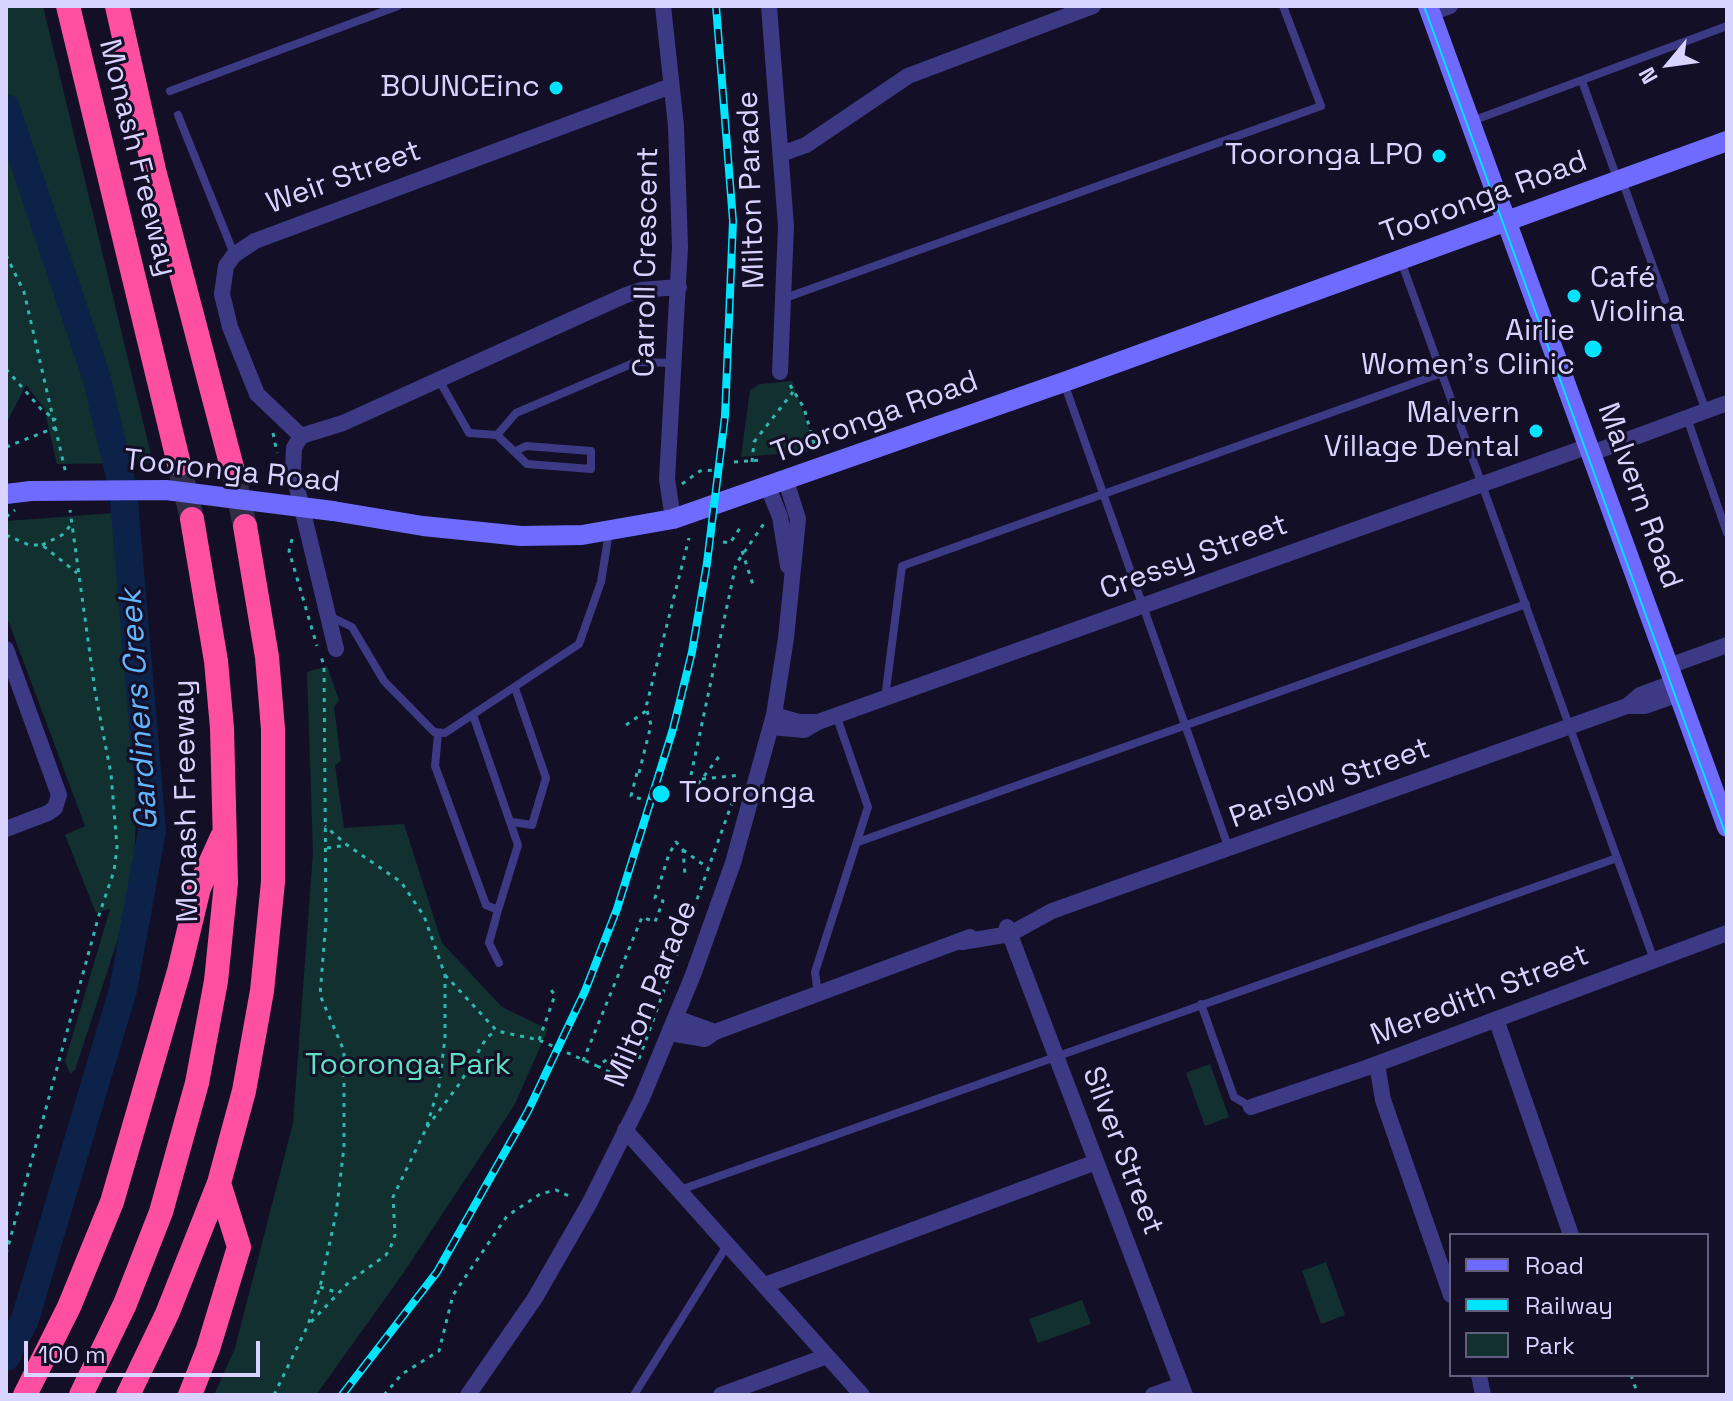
<!DOCTYPE html>
<meta charset="utf-8">
<style>
body{margin:0}
#map{position:relative;width:1733px;height:1401px;overflow:hidden;background:#130f26;font-family:"Space Grotesk",sans-serif}
canvas{display:block}
.frame{position:absolute;inset:0;border:8px solid #d9d4ff;pointer-events:none}
.legend{position:absolute;left:1449px;top:1233px;width:260px;height:144px;box-sizing:border-box;background:#130f26;border:2px solid #625e7d;margin:0;padding:10px 14px;list-style:none;font-size:24px;color:#d9d4ff}
.legend li{display:flex;align-items:center;gap:16px;height:40px}
.legend b{width:40px;border:2px solid #625e7d}
.north{position:absolute;left:1629px;top:24px;width:80px;height:80px;-webkit-text-stroke:6px #130f26;paint-order:stroke;rotate:241deg;font-size:22px;font-weight:700;line-height:32px;text-align:center;color:#d9d4ff}
.north::after{content:'';display:block;margin:auto;width:28px;height:36px;background:#d9d4ff;clip-path:polygon(50% 0,100% 100%,50% 72%,0 100%)}
.scale{position:absolute;left:24px;top:1341px;width:236px;height:36px;box-sizing:border-box;border:4px solid #d9d4ff;border-top:0;padding-left:10px;font-size:24px;line-height:28px;white-space:nowrap;color:#d9d4ff;-webkit-text-stroke:6px #130f26;paint-order:stroke}
</style>
<div id="map">
<canvas width="1733" height="1401"></canvas>
<div class="frame"></div>
<ul class="legend">
<li><b style="height:10px;background:#6f6bff"></b>Road</li>
<li><b style="height:10px;background:#00e5ff"></b>Railway</li>
<li><b style="height:22px;background:#12302f"></b>Park</li>
</ul>
<div class="north">N</div>
<div class="scale">100 m</div>
</div>
<script>
const g = document.querySelector('canvas').getContext('2d');
g.lineJoin = 'round';
function fill(path, color) { g.fillStyle = color; g.fill(path, 'evenodd'); }
const poly = rows => new Path2D(rows.map(r => 'M' + r).join(''));
function strokePath(path, color, width, dash) { g.strokeStyle = color; g.lineWidth = width; g.lineCap = dash ? 'butt' : 'round'; g.setLineDash(dash || []); g.stroke(path); }
function label(font, color, halo, rows, align = 'center') {
  g.font = font + ' "Space Grotesk",sans-serif'; g.lineWidth = 6; g.setLineDash([]); g.textBaseline = 'middle'; g.strokeStyle = halo; g.fillStyle = color; for (const [text, x, y, turn = 0] of rows) {
    g.save(); g.translate(x, y); g.rotate((+turn || 0) * Math.PI / 180); g.textAlign = isNaN(turn) ? turn : align; if (halo) g.strokeText(text, 0, 0); g.fillText(text, 0, 0); g.restore();
  }
}
fill(poly([
 [6,6,43,6,153,463,57,464,44,408,26,385,6,424],
 [792,381,817,451,741,457,750,390,760,384],
 [115,513,132,729,136,812,134,867,118,939,75,1070,70,1074,65,1061,110,909,96,913,65,835,85,826,6,615,6,521],
 [327,666,339,700,334,707,341,761,335,765,344,828,404,824,442,943,502,1007,548,1029,515,1104,402,1275,316,1395,214,1395,235,1348,293,1123,313,853,307,672],
 [1210,1064,1229,1117,1205,1126,1186,1073],
 [1326,1262,1345,1315,1321,1324,1302,1271],
 [1082,1300,1091,1324,1038,1343,1029,1319]
]), '#12302f');
strokePath(poly([
 [6,108,96,376,123,489,152,831,123,990,25,1319,6,1357]
]), '#0c2248', 28);
strokePath(poly([
 [179,464,192,519],
 [233,471,245,526]
]), '#312d47', 24, [24, 12]);
strokePath(poly([
 [6,255,24,292,66,474],
 [6,369,41,409,56,420],
 [790,385,804,408,815,447],
 [273,433,277,453],
 [6,447,57,427],
 [734,462,763,460],
 [752,462,754,442,793,392],
 [682,484,700,471,714,470],
 [6,517,15,510],
 [6,535,29,545,42,545,77,573],
 [292,539,289,551,317,646],
 [723,542,730,543,742,525],
 [42,545,62,535,71,525],
 [742,551,754,588],
 [626,725,646,711],
 [637,773,631,796,648,801],
 [639,773,651,725,646,707,689,538],
 [691,775,736,564,765,522],
 [702,779,741,775],
 [698,784,721,754],
 [327,848,347,845],
 [683,850,708,868],
 [445,975,497,1031,539,1040,597,1066,614,1055],
 [539,1040,555,995,548,986],
 [639,1059,732,803],
 [583,1061,642,917,655,922,663,901,655,898,669,854,676,842,683,850,685,875],
 [597,1066,629,1081],
 [427,1127,460,1083,487,1037,497,1031],
 [6,1254,99,915,114,871,117,847,111,774,95,691,70,510],
 [320,1287,339,1293],
 [311,1322,350,1281,386,1255,391,1246,395,1235,393,1197,426,1129,439,1086,445,1038,445,975,424,916,401,882,347,845,325,826],
 [1631,1375,1638,1395],
 [274,1395,308,1325,320,1287,336,1214,344,1147,344,1051,320,995,326,921,324,666,320,653],
 [384,1395,402,1374,439,1351,453,1295,507,1216,540,1194,556,1190,573,1198]
]), '#2fb8b0', 3, [4, 6]);
strokePath(poly([
 [1582,81,1618,181],
 [170,91,398,6],
 [178,115,234,254],
 [1472,121,1727,26],
 [1622,180,1665,300],
 [1401,261,1654,960],
 [785,298,1321,106,1283,6],
 [1675,326,1706,411],
 [439,380,469,433,497,435,516,413,636,362,674,363],
 [1064,383,1229,849],
 [1687,418,1727,533],
 [497,435,527,464,591,469,591,451,526,446,516,451],
 [329,616,352,627,384,681,434,732,445,733,579,644,601,582,609,532],
 [885,698,902,566,1442,373],
 [438,734,435,766,486,905,498,910,518,845,473,715],
 [512,822,532,825,546,778,515,688],
 [858,842,1526,604],
 [498,910,489,943,499,963],
 [818,994,815,972,868,807,836,715],
 [1201,1004,1234,1097,1251,1107],
 [680,1190,1617,858],
 [634,1395,728,1244]
]), '#3d3a85', 8);
strokePath(poly([
 [663,6,676,126,680,247,667,479,673,519],
 [769,6,786,226,780,372],
 [1431,13,1450,6],
 [781,154,806,145,908,76,1093,6],
 [301,436,257,394,230,327,222,294,226,266,234,255,255,241,671,86],
 [1592,453,1727,403],
 [768,487,780,517,788,566],
 [6,649,59,795,55,808,48,813,6,829],
 [336,649,293,471,294,448,301,436,343,423,626,295,641,290,679,287],
 [1669,666,1727,645],
 [1627,706,1645,706,1679,694],
 [774,715,799,722,816,722],
 [771,727,804,730,818,722,1589,446],
 [1007,927,1185,1395],
 [962,942,1010,934,1052,911,1627,706,1640,695,1675,682],
 [676,1018,715,1032],
 [1496,1019,1571,1235],
 [670,1033,705,1039,715,1032,970,937],
 [1377,1064,1383,1100,1451,1295],
 [1251,1107,1366,1068,1727,933],
 [625,1130,862,1395],
 [765,1285,1096,1162],
 [1479,1375,1483,1395],
 [468,1395,535,1298,589,1204,642,1098,693,975,733,863,774,715,786,638,798,519,786,481],
 [721,1395,827,1356],
 [1153,1395,1181,1385]
]), '#3d3a85', 16);
strokePath(poly([
 [1428,6,1727,827],
 [6,494,31,491],
 [333,511,423,526,521,536,582,535,673,519,1064,382,1727,141]
]), '#6f6bff', 20);
strokePath(poly([
 [68,6,179,464],
 [117,6,154,170,233,471],
 [25,1395,69,1307,112,1202,179,971,199,888,222,837],
 [81,1395,125,1304,161,1212,197,1083,216,981,226,883,222,728,216,661,192,519],
 [128,1395,167,1314,219,1183,244,1091,262,991,273,882,273,729,267,657,245,526],
 [190,1395,208,1349,239,1247,219,1183]
]), '#ff4fa3', 24);
strokePath(poly([
 [1424,6,1727,838]
]), '#00e5ff', 2);
const rail = poly([
 [342,1395,437,1272,528,1111,585,991,617,909,673,729,692,652,707,563,725,416,733,221,716,6]
]);
strokePath(rail, '#00e5ff', 8);
strokePath(rail, '#130f26', 5, [15]);
strokePath(poly([
 [31,491,166,490,333,511]
]), '#6f6bff', 20);
for (const [x, y, r, color] of [
 [556,88,8,"#00e5ff"],
 [1439,156,8,"#00e5ff"],
 [1574,296,8,"#00e5ff"],
 [1593,349,10,"#00e5ff"],
 [1536,431,8,"#00e5ff"],
 [661,794,10,"#00e5ff"]
]) { const dot = new Path2D(); dot.arc(x, y, r, 0, 2 * Math.PI); g.fillStyle = color; g.fill(dot); strokePath(dot, '#130f26', 3); }
label('30px', '#d9d4ff', '#130f26', [
 ["BOUNCEinc",540,88],
 ["Tooronga LPO",1423,156],
 ["Café",1590,279,"left"],
 ["Violina",1590,313,"left"],
 ["Airlie",1575,332],
 ["Women's Clinic",1575,366],
 ["Malvern",1520,414],
 ["Village Dental",1520,448],
 ["Tooronga",679,794,"left"]
], 'right');
label('30px', '#d9d4ff', '#130f26', [
 ["Monash Freeway",137,158,76],
 ["Weir Street",344,178,-20],
 ["Milton Parade",752,190,-92],
 ["Tooronga Road",1484,198,-20],
 ["Carroll Crescent",647,262,-89],
 ["Tooronga Road",875,418,-20],
 ["Tooronga Road",232,472,6],
 ["Malvern Road",1639,496,70],
 ["Cressy Street",1194,558,-20],
 ["Parslow Street",1330,784,-20],
 ["Monash Freeway",187,801,-91],
 ["Milton Parade",652,994,-68],
 ["Meredith Street",1480,996,-21],
 ["Silver Street",1122,1151,69]
]);
label('30px', '#5fe0c0', '#130f26', [
 ["Tooronga Park",408,1066]
]);
label('italic 32px', '#62b6ff', '#130f26', [
 ["Gardiners Creek",140,710,-94]
]);
</script>
